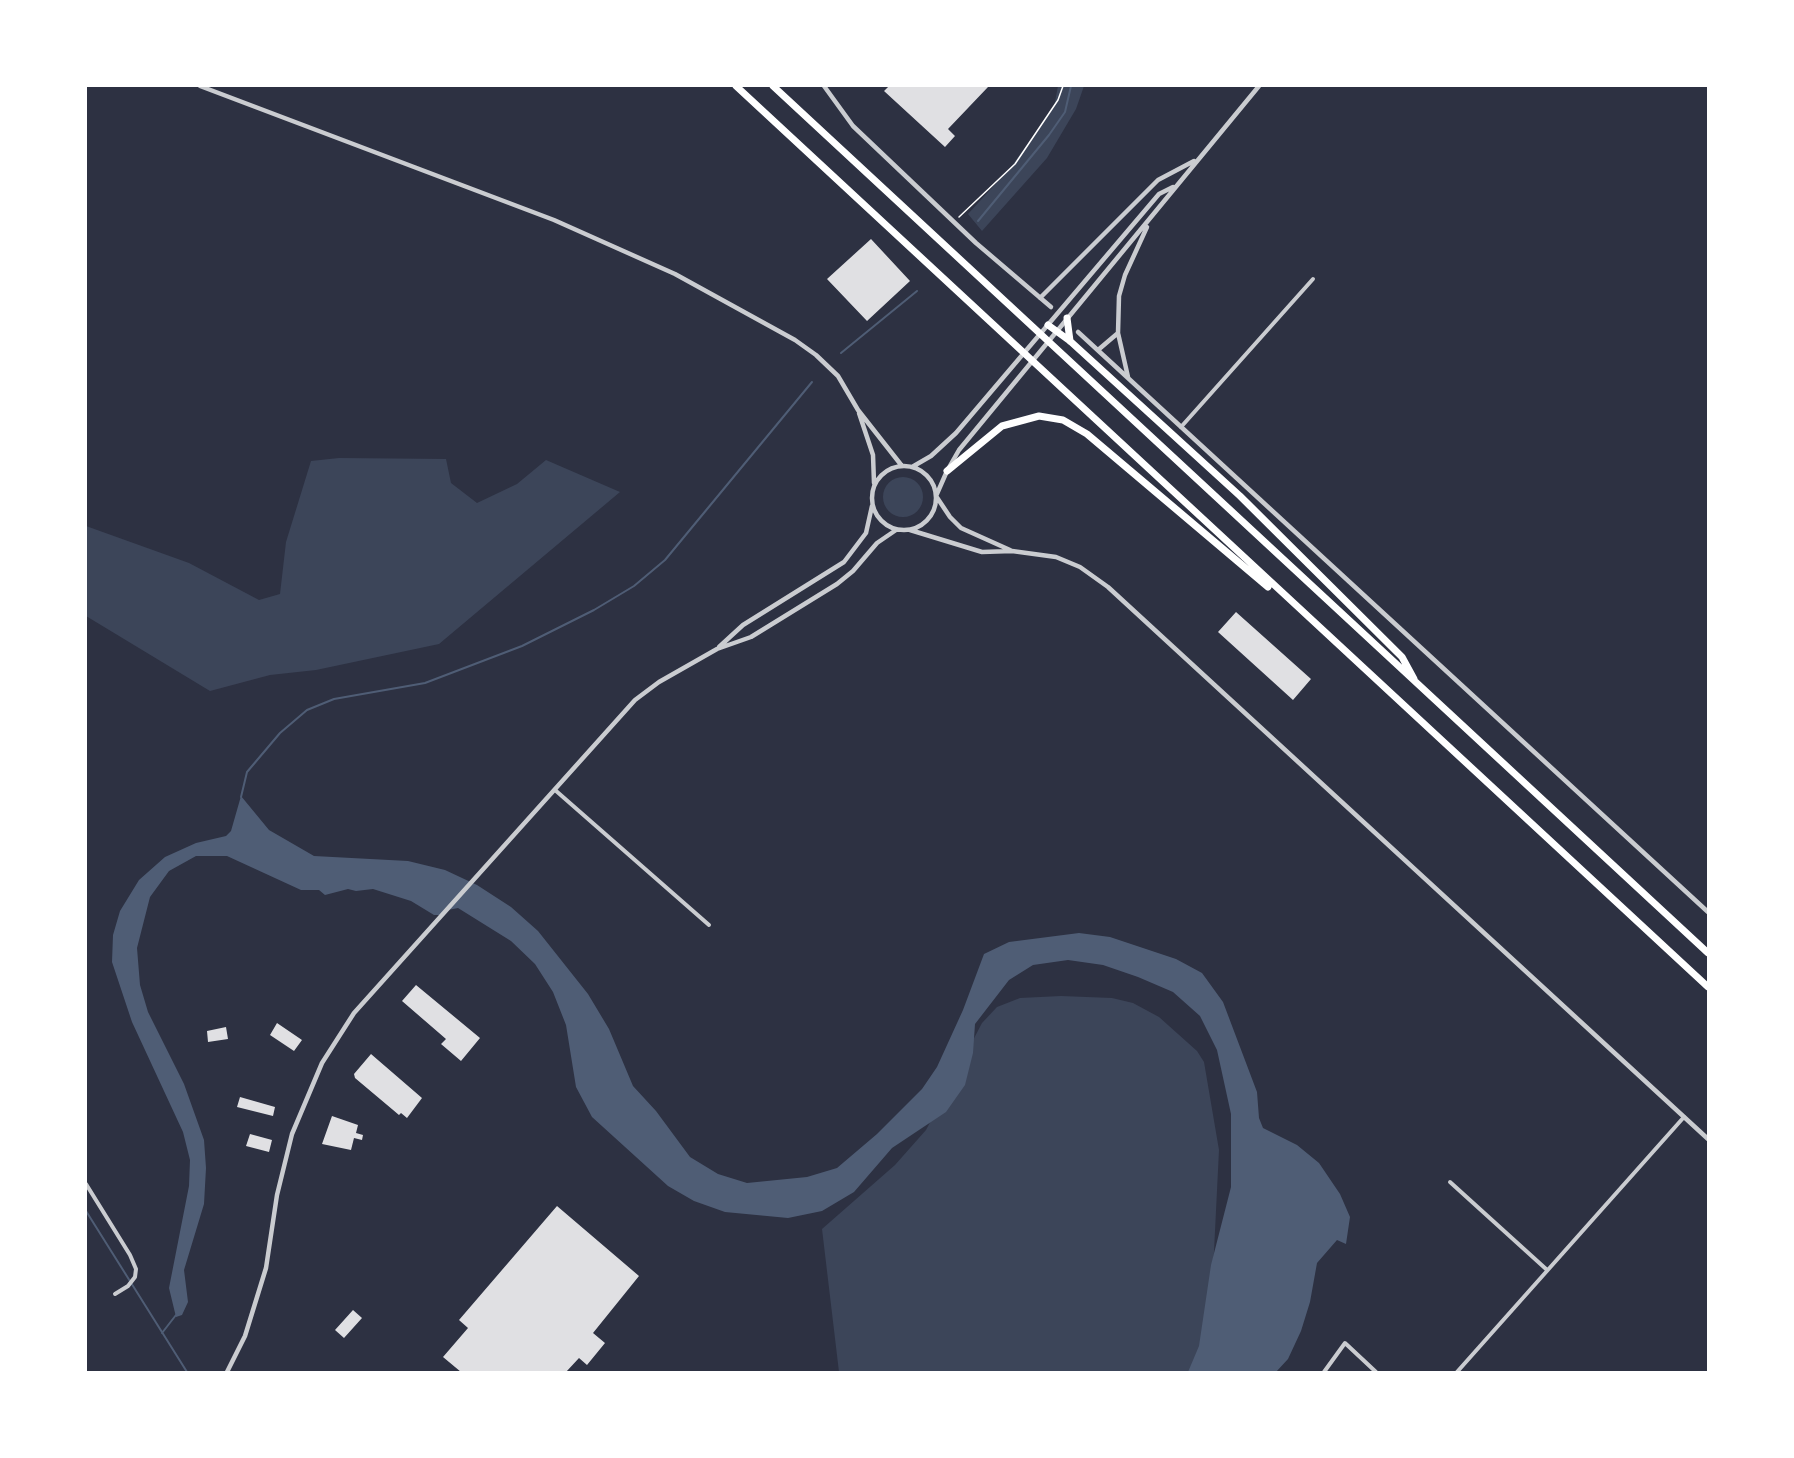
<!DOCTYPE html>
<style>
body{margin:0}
#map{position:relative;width:1794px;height:1458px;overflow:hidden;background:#2d3142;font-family:Quicksand,sans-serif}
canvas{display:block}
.frame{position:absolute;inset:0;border:87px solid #fff;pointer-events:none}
</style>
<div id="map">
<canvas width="1794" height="1458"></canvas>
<div class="frame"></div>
</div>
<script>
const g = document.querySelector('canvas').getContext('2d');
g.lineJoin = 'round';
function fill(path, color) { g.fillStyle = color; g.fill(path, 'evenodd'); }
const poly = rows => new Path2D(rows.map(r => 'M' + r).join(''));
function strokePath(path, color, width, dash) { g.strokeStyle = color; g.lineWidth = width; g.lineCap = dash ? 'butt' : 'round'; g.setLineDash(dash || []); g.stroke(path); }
fill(poly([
 [1058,86,1084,86,1076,109,1047,158,982,231,968,214,1011,167,1054,107],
 [339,458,446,459,451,483,477,503,517,484,546,460,620,492,439,644,316,670,270,675,210,691,86,616,86,526,189,563,259,600,280,594,286,542,311,461],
 '883 497a20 20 0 1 1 40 0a20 20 0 1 1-40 0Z',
 [1061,996,1112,998,1133,1003,1159,1017,1197,1051,1204,1062,1219,1150,1211,1312,1196,1372,839,1372,822,1229,895,1165,926,1130,982,1023,997,1007,1020,998]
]), '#3c4559');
fill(poly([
 [241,796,269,830,314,856,408,861,445,870,477,885,511,907,538,931,588,994,609,1029,633,1086,656,1111,690,1157,718,1174,747,1183,807,1177,837,1168,877,1134,922,1089,937,1067,963,1010,984,954,1009,942,1079,933,1110,937,1176,959,1202,973,1223,1002,1257,1092,1259,1118,1263,1128,1297,1145,1319,1163,1340,1194,1350,1217,1346,1244,1337,1240,1317,1263,1310,1302,1301,1331,1288,1359,1276,1372,1188,1372,1199,1346,1211,1265,1231,1187,1231,1114,1217,1050,1200,1016,1173,992,1138,977,1103,965,1068,960,1033,965,1009,980,975,1024,973,1053,965,1085,946,1112,892,1148,854,1192,822,1211,788,1218,725,1212,694,1201,668,1186,592,1117,576,1087,566,1025,553,992,535,964,511,941,458,908,448,910,441,915,434,915,411,901,373,889,356,891,348,889,325,895,319,890,301,890,227,856,196,856,169,871,150,897,137,948,140,985,148,1012,184,1084,204,1140,206,1168,204,1204,184,1270,188,1302,182,1315,176,1317,169,1288,189,1186,190,1160,183,1132,132,1022,112,962,113,935,120,911,139,880,165,857,196,843,226,836,231,831]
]), '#4f5d75');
strokePath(poly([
 [978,221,1049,135,1065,112,1071,86],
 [841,353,917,291],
 [241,797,247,772,280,733,307,710,334,699,425,683,522,646,594,610,634,586,665,560,812,382],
 [86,1211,187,1372],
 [162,1333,176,1315]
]), '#4f5d75', 2);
fill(poly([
 [889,86,986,86,988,87,948,129,955,136,945,147,884,91],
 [871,239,910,281,867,321,827,279],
 [1236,612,1311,679,1293,700,1218,632],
 [416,985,480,1038,461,1061,441,1044,446,1039,402,1001],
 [277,1023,302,1040,294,1051,270,1035],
 [226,1027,228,1039,208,1042,207,1031],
 [371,1054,422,1098,407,1118,401,1113,399,1115,355,1078,354,1074],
 [240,1097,275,1107,273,1116,237,1107],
 [332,1116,358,1125,356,1133,363,1135,362,1140,354,1138,351,1150,322,1144],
 [250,1134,272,1140,269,1152,246,1146],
 [557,1206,639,1276,593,1333,605,1343,587,1365,579,1358,566,1372,461,1372,443,1357,468,1328,459,1320],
 [353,1310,362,1318,344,1338,335,1330]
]), '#e0e0e3');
strokePath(poly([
 [959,217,1015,164,1058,100,1063,86]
]), '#fff', 1.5);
strokePath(poly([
 [1181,427,1313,279],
 [555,790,709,925],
 [1450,1182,1546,1269],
 [86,1184,130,1255,136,1269,135,1277,128,1286,115,1294],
 [1324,1372,1345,1343,1376,1372],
 [1457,1372,1684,1117]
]), '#caccd0', 4);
strokePath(poly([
 [200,86,554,220,675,274,795,340,816,355,838,376,858,410,902,466],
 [824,86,853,126,976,243,1051,307],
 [1040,298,1158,180,1194,161],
 [1078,332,1708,912],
 [1098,350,1118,333],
 [1128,377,1118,333,1119,296,1125,275,1147,227],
 [859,413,873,455,874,483],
 '872 498a32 32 0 1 1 64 0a32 32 0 1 1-64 0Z',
 [912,467,931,456,956,433,1159,194,1173,187],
 [936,496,947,471,959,450,1259,86],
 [936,496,950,517,961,528,1010,550],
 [910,530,982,552,1012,551,1056,557,1080,567,1108,587,1708,1139],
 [719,647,743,625,844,562,866,533,872,506],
 [227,1372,245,1336,266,1268,277,1195,292,1134,322,1063,354,1013,635,700,659,682,717,649,751,637,837,584,853,571,877,543,896,530]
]), '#caccd0', 4.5);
strokePath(poly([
 [736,86,1708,987],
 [773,86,1708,953],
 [1067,318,1070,341],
 [1048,325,1070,341,1240,496,1402,657,1414,679],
 [947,471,1002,426,1039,416,1063,420,1087,434,1268,587]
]), '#fff', 7);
</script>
